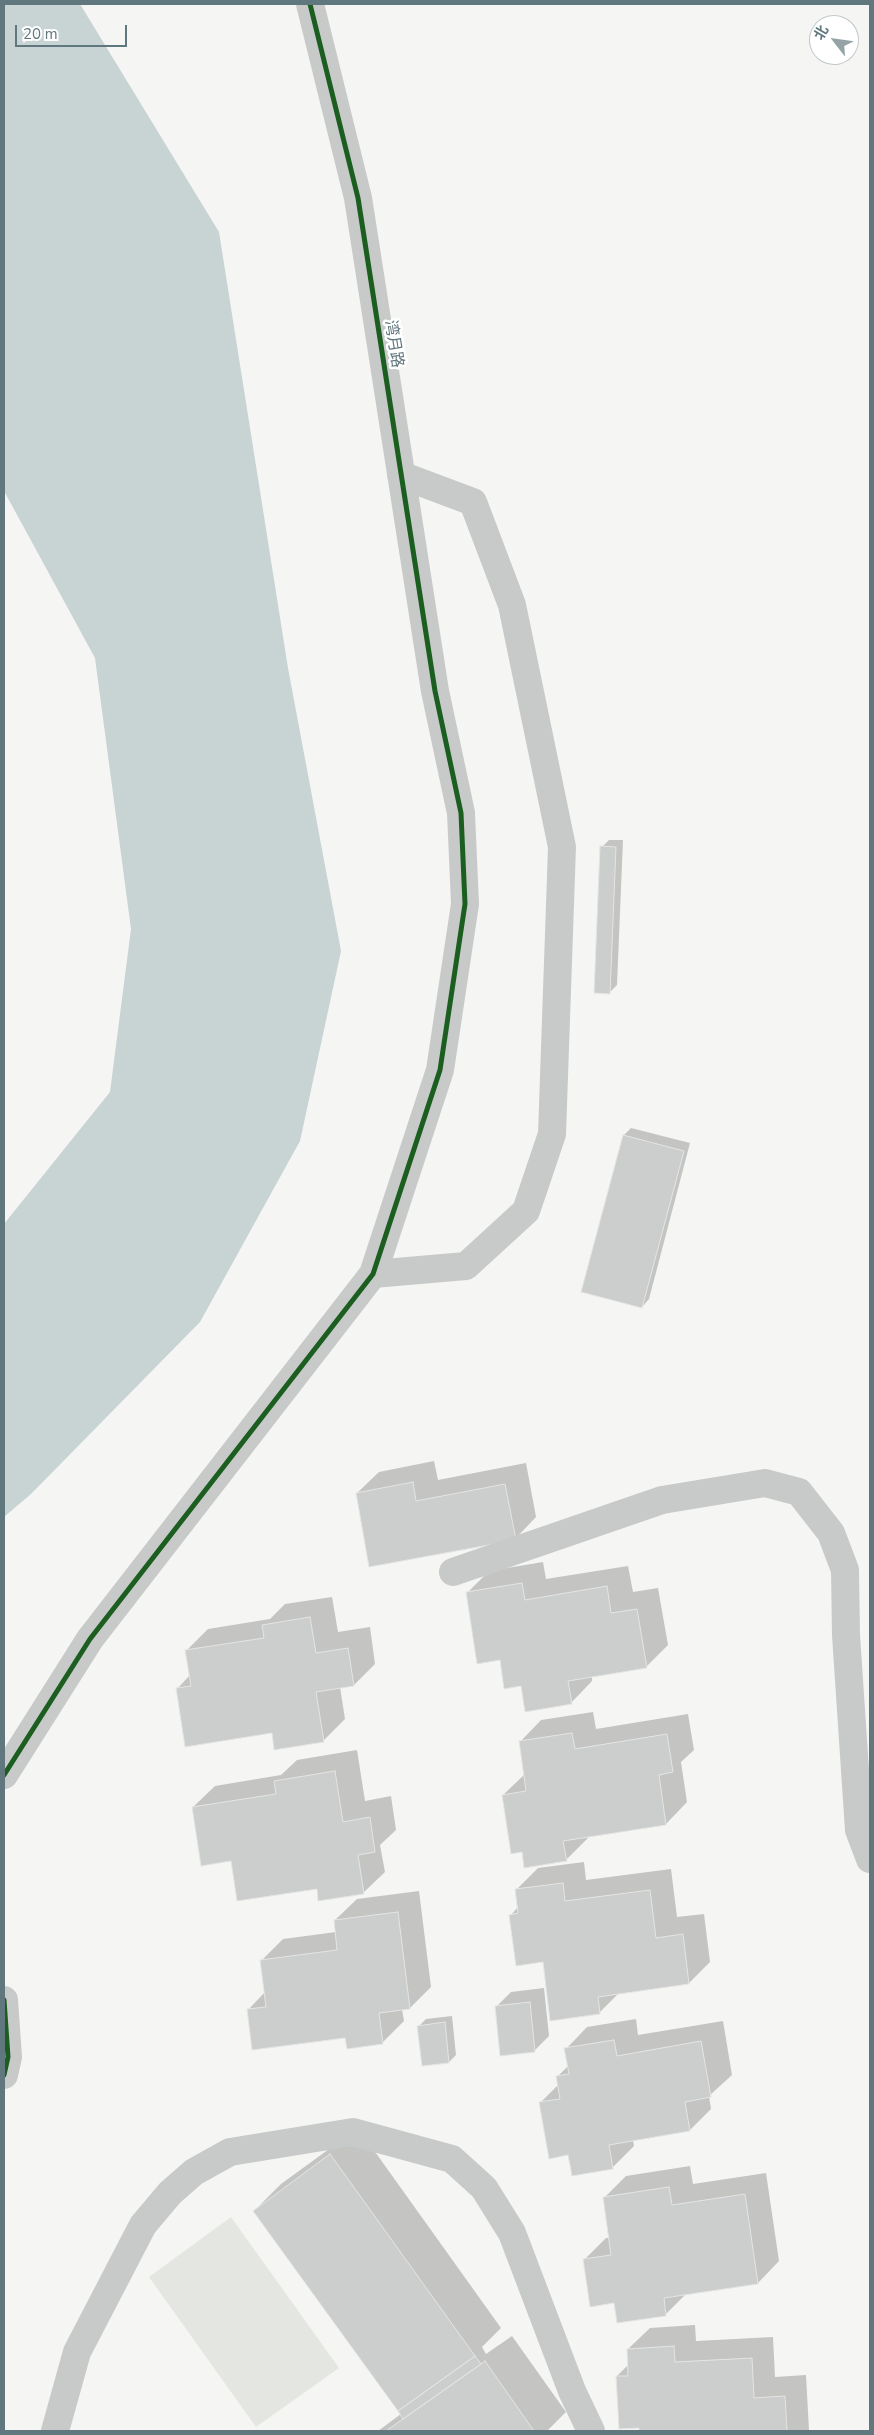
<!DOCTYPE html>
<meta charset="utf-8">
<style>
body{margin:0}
#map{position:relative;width:874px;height:2435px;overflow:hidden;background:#f5f5f4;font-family:"Nunito Sans","Noto Sans SC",sans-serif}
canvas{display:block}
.frame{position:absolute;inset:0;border:5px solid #61777e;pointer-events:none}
.north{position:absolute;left:809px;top:15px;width:50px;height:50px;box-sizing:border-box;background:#fff;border:1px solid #c0c9cb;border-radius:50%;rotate:300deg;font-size:14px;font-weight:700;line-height:20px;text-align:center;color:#61777e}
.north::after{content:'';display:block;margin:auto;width:18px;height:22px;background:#95a3a7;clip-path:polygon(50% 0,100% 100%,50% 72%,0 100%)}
.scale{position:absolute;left:15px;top:25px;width:112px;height:22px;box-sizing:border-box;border:2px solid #61777e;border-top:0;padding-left:6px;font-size:15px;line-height:18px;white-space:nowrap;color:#61777e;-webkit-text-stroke:4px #fff;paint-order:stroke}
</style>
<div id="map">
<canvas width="874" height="2435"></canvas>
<div class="frame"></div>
<div class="north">北</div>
<div class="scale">20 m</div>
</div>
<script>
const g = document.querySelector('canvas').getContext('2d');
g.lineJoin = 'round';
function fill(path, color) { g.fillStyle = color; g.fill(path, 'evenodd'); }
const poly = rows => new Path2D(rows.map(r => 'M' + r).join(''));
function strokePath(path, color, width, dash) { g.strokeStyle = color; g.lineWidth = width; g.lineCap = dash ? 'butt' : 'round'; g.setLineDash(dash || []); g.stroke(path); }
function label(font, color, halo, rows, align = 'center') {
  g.font = font + ' "Nunito Sans","Noto Sans SC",sans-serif'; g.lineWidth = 5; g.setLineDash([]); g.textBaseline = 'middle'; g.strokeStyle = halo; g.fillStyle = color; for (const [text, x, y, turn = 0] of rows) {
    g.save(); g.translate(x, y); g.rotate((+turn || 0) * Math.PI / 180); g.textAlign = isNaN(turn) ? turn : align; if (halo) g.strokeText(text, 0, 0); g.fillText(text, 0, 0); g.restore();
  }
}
fill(poly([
 [231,2217,339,2368,256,2427,149,2277]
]), '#e4e7e1');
fill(poly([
 [4,4,80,4,219,232,288,668,341,951,300,1141,200,1322,31,1494,4,1517,4,1224,110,1092,131,929,95,658,4,491]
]), '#c8d3d4');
fill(poly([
 [609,840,623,840,617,985,609,993,602,847],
 [631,1128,690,1143,649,1299,642,1307,624,1135],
 [434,1461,438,1480,526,1463,536,1517,515,1539,357,1493,379,1472],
 [543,1562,546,1579,628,1566,633,1592,658,1588,668,1645,646,1667,592,1676,592,1681,571,1703,522,1685,501,1658,467,1593,489,1571],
 [332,1597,338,1632,370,1627,375,1664,354,1685,340,1687,345,1719,323,1741,273,1732,177,1689,190,1675,186,1651,208,1629,270,1619,285,1604],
 [593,1712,596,1729,688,1714,694,1750,681,1762,687,1802,666,1824,587,1836,588,1838,566,1860,523,1851,503,1795,525,1774,520,1742,541,1720],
 [357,1750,365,1801,391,1796,396,1830,380,1845,385,1872,363,1893,318,1888,232,1859,193,1807,215,1786,281,1775,297,1760],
 [584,1862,586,1880,671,1869,677,1917,704,1914,710,1962,689,1983,619,1993,599,2013,544,1960,511,1915,518,1907,516,1890,538,1868],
 [419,1891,431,1987,410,2008,402,2009,404,2021,382,2043,346,2037,248,2010,265,1992,261,1961,283,1939,336,1932,335,1920,357,1899],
 [544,1988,549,2036,534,2051,496,2007,511,1992],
 [452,2016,456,2055,449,2062,419,2026,426,2019],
 [636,2019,638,2035,723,2021,732,2075,709,2096,711,2109,690,2130,633,2140,634,2146,612,2168,570,2154,540,2103,559,2084,558,2076,569,2065,566,2049,587,2027],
 [358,2128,501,2328,482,2347,486,2354,512,2336,566,2412,547,2431,378,2431,401,2414,254,2211,281,2184],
 [690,2166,693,2184,766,2173,779,2261,758,2283,687,2293,666,2314,615,2302,584,2260,606,2238,610,2238,604,2198,626,2176],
 [695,2325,696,2341,773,2337,775,2377,806,2375,809,2430,640,2431,617,2376,629,2364,628,2349,650,2328]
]), '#0003');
const building = poly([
 [600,846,616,847,610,994,594,993,600,846],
 [623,1135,684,1151,642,1308,581,1292,623,1135],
 [413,1482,416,1501,505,1484,516,1540,369,1567,356,1493,413,1482],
 [522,1583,525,1600,607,1586,611,1613,637,1609,647,1668,568,1681,572,1704,525,1712,521,1686,504,1689,500,1660,477,1664,466,1592,522,1583],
 [310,1617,316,1653,348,1648,354,1686,316,1692,324,1742,274,1750,272,1733,185,1747,176,1688,191,1686,185,1650,264,1638,262,1625,310,1617],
 [572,1733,575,1749,667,1734,673,1772,659,1775,666,1825,563,1841,567,1861,524,1868,522,1852,511,1854,502,1795,526,1791,519,1741,572,1733],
 [335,1771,343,1822,370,1817,375,1852,358,1855,364,1894,318,1901,317,1889,237,1901,231,1861,201,1866,192,1807,276,1794,274,1781,335,1771],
 [563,1883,565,1901,650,1890,656,1938,683,1934,689,1984,598,1997,600,2014,550,2021,543,1962,516,1966,509,1915,518,1913,515,1889,563,1883],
 [398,1912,410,2009,379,2013,383,2044,347,2049,345,2038,252,2050,247,2009,266,2007,260,1960,337,1950,334,1920,398,1912],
 [530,2002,535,2052,500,2056,495,2006,530,2002],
 [445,2022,449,2063,422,2066,417,2026,445,2022],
 [614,2040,617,2056,701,2041,711,2097,685,2102,690,2131,609,2145,613,2169,572,2176,568,2155,549,2159,539,2102,560,2099,556,2076,569,2074,564,2048,614,2040],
 [330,2154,475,2356,398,2411,253,2211,330,2154],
 [669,2187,672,2205,745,2194,758,2284,664,2298,666,2316,617,2323,614,2303,590,2307,583,2259,611,2255,603,2197,669,2187],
 [674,2346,675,2362,752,2358,754,2398,785,2396,787,2431,639,2431,639,2428,619,2429,616,2376,628,2376,627,2349,674,2346],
 [475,2356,481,2364,403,2419,398,2411,475,2356],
 [485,2361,534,2431,386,2431,481,2364,485,2361]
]);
fill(building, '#cccece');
strokePath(building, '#e4e4e4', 1);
strokePath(poly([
 [373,1274,466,1266,526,1211,552,1134,562,847,512,605,473,502,401,475],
 [453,1572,662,1500,765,1483,799,1492,831,1533,845,1570,846,1635,859,1830,870,1859],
 [4,1775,90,1639,373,1274,440,1070,465,904,461,813,435,691,358,198,310,4],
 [4,2000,8,2057,4,2075],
 [55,2431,77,2352,143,2225,170,2193,194,2172,230,2152,353,2132,452,2159,484,2188,512,2233,572,2391,591,2431]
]), '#c8caca', 28);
strokePath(poly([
 [4,1775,90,1639,373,1274,440,1070,465,904,461,813,435,691,358,198,310,4],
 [4,2000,8,2057,4,2075]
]), '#1b5e20', 5);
label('16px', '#61777e', '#fff', [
 ["湾月路",393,344,81]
]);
</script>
